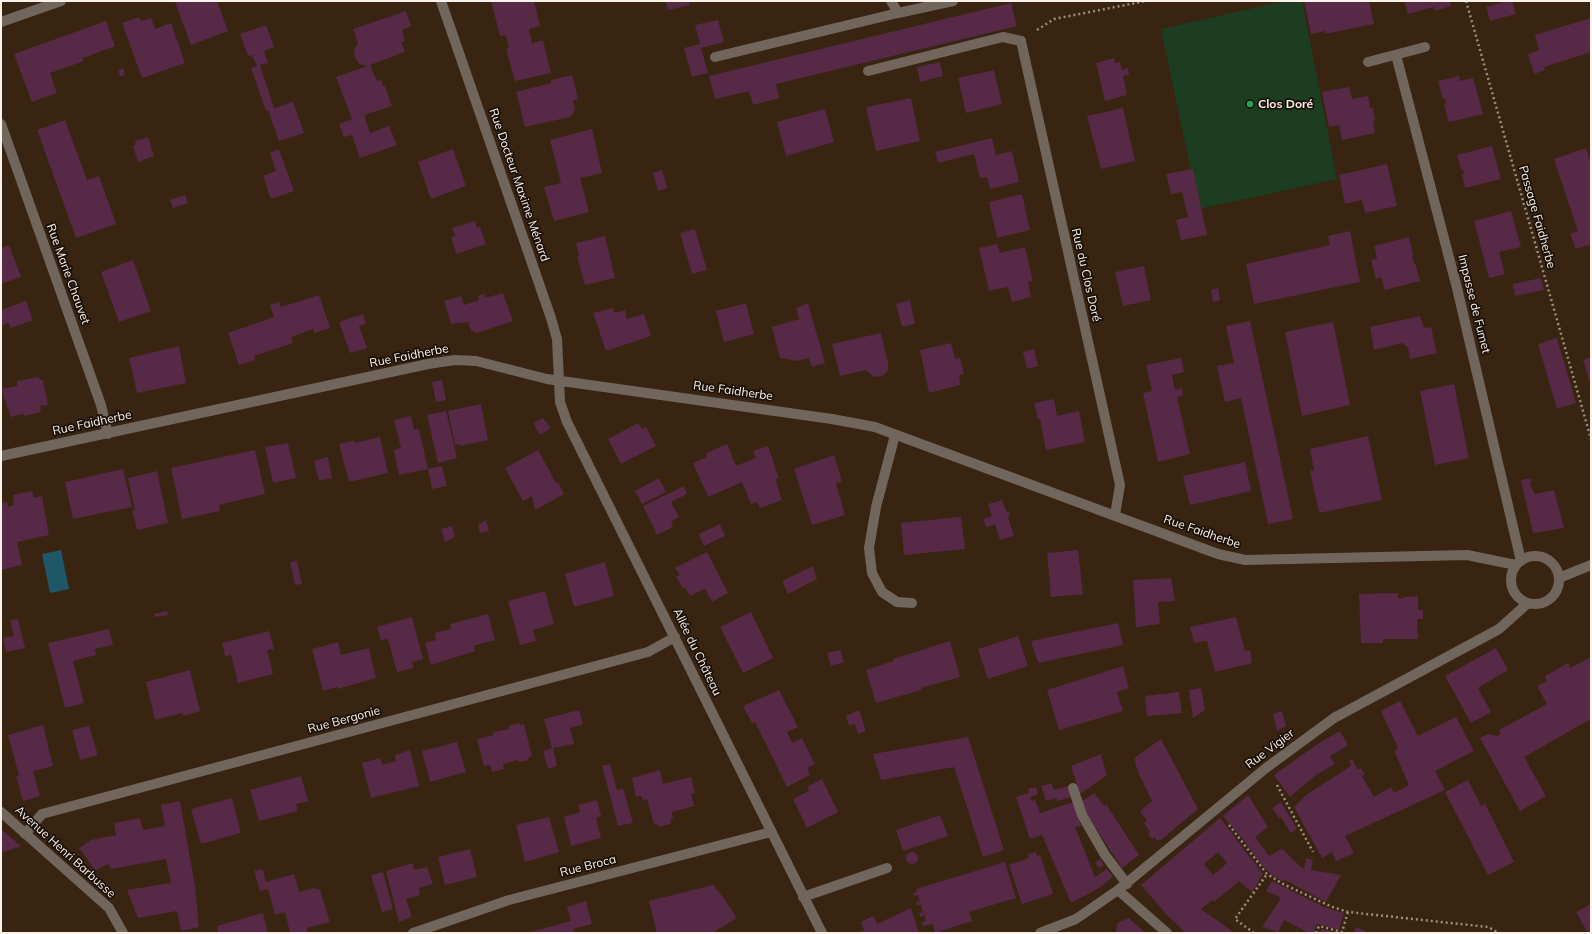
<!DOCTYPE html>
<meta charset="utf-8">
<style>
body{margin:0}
#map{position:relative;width:1592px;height:934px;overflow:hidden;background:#382411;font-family:Mulish,sans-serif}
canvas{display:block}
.frame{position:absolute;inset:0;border:2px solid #fdf2e9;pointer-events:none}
</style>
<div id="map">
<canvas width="1592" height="934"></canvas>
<div class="frame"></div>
</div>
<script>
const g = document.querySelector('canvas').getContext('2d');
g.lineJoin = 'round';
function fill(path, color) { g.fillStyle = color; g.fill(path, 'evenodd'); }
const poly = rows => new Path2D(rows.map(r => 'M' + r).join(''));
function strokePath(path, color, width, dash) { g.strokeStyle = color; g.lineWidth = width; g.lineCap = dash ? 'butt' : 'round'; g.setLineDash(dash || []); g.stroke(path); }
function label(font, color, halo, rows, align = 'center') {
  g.font = font + ' Mulish,sans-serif'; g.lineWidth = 3.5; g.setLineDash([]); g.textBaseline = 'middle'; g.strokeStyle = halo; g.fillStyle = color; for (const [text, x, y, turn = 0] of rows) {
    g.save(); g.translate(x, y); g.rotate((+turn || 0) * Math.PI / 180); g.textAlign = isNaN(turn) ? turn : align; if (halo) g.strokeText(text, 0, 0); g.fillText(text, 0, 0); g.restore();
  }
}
fill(poly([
 [1285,1,1302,1,1337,179,1199,209,1161,29]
]), '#1d3d20');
fill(poly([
 [61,550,69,589,50,593,42,554]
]), '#1e5765');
fill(poly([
 [217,1,228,31,191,45,175,2],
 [491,1,534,1,540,26,529,29,532,43,543,40,551,73,515,81,506,49,509,48,506,35,500,36],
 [666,1,689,1,690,5,668,10],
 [1304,1,1369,1,1374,24,1325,34,1325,31,1311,34],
 [1404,1,1450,1,1451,6,1435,11,1434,7,1408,14],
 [1506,1,1512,1,1516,14,1490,21,1486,7],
 [1011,3,1017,26,776,84,779,98,753,105,749,91,715,99,709,76],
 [406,11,411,26,402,30,405,41,401,42,405,52,370,65,377,81,381,80,383,86,385,86,392,106,364,115,370,133,389,126,397,145,360,158,352,135,344,137,339,124,352,119,336,77,367,66,359,64,355,58,354,50,358,43,353,29],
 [139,17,141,21,151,18,155,29,171,23,185,63,142,78,122,23],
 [1591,18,1591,52,1544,67,1545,70,1534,74,1528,54,1539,50,1535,35],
 [718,20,724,42,701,48,708,73,692,77,684,48,700,44,695,25],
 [106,21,115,46,83,58,84,61,50,73,57,93,32,102,14,54],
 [266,25,274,47,264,51,268,63,260,65,274,108,293,102,304,133,279,141,268,110,266,111,251,68,257,66,252,55,248,56,240,34],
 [1114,58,1115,63,1120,62,1122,70,1128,68,1129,75,1123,76,1127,95,1105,101,1096,63],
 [940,62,943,76,920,82,917,67],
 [123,68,125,75,120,76,118,70],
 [994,70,1002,104,966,113,958,78],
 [572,75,578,99,573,101,575,109,573,114,570,117,525,127,516,92,551,83,551,80],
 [1459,76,1460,81,1473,78,1483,114,1449,122,1444,105,1446,104,1445,99,1443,99,1438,81],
 [1349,87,1352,99,1368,96,1370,108,1373,108,1375,121,1373,121,1375,133,1342,140,1339,125,1329,127,1322,92],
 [911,98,920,141,876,151,866,107],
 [1123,108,1135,161,1101,169,1087,116],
 [825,109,834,142,786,156,777,122],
 [65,120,87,180,99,176,116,224,76,238,37,130],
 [592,129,602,173,580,178,589,212,554,221,544,187,561,183,550,140],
 [148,137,154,156,138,162,133,146,136,145,135,141],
 [992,138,996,155,1012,151,1019,182,990,189,987,177,980,178,974,154,938,163,935,152],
 [1492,146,1501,179,1465,188,1462,174,1464,174,1463,169,1461,170,1457,155],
 [1586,148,1591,163,1591,244,1576,249,1570,234,1578,231,1554,159],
 [279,149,294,191,271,199,263,176,276,171,270,153],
 [453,149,466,186,431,199,418,162],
 [1387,164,1397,206,1365,213,1362,200,1345,204,1339,175],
 [1193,169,1207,235,1181,240,1176,220,1188,217,1182,192,1171,194,1166,174],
 [662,170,667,188,658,191,653,173],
 [1022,194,1030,230,997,238,989,202],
 [185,195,188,203,173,208,170,200],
 [1511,211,1521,247,1499,252,1505,274,1489,278,1474,221],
 [475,221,477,228,480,227,486,244,456,254,451,237,455,236,452,228],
 [695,229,707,270,692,274,680,233],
 [1350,231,1360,282,1254,304,1246,264,1330,245,1328,236],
 [605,236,615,278,585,285,577,257,579,256,576,243],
 [1409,237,1413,255,1412,256,1414,264,1415,263,1420,281,1385,290,1381,277,1376,279,1371,260,1377,259,1374,246],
 [997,244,1000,253,1025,247,1033,281,1028,282,1031,297,1012,302,1008,287,989,291,979,248],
 [9,245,21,277,1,284,1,248],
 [133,260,151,311,119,322,101,272],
 [1144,266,1151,300,1123,306,1115,272],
 [1541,278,1544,290,1515,296,1513,284],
 [1218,288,1220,300,1213,302,1211,290],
 [503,293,513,321,477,333,471,331,468,322,451,324,444,301,461,296,464,305,479,300,478,296,484,294,485,298],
 [319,295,330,328,314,333,313,329,291,337,293,343,254,356,255,360,239,365,228,333,274,317,270,305,279,302,281,307],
 [910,300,915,324,902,327,896,304],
 [26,301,33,320,11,328,8,323,1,326,1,310],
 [746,303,754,334,724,342,716,311],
 [808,303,825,363,812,367,809,358,798,361,780,358,772,327,799,319,796,308],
 [613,308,615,313,625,310,627,319,644,314,651,336,606,351,593,313],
 [363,314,366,324,359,326,367,348,350,353,339,322],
 [1420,316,1424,328,1431,327,1437,353,1410,359,1408,347,1402,343,1374,350,1370,327],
 [1250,321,1293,519,1268,524,1241,398,1225,402,1217,366,1234,363,1226,326],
 [1333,322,1350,405,1302,416,1285,332],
 [881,333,888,363,888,370,886,373,882,376,874,377,866,370,840,376,832,344],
 [1557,338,1576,403,1557,409,1538,344],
 [951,343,955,359,960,358,964,374,959,375,960,385,929,393,920,350],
 [179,346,186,383,137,393,129,358],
 [1034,349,1038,366,1027,369,1023,352],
 [1591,357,1591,387,1583,360],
 [1181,358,1184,372,1172,375,1175,390,1182,388,1183,395,1177,397,1190,454,1158,462,1143,393,1152,391,1146,365],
 [39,377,40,380,43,380,48,405,40,406,41,412,24,416,23,414,11,417,1,389,17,386,17,381],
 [442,380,446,400,436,402,432,382],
 [1454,384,1469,458,1435,465,1420,391],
 [1054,399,1057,416,1079,411,1085,442,1046,450,1040,419,1038,419,1034,403],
 [481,404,488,440,460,446,460,444,455,445,448,411],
 [446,411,457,458,438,463,427,415],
 [411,416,414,430,419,429,428,469,399,475,394,450,401,448,394,420],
 [543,418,551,428,540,435,533,423],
 [638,423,642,429,646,427,656,446,621,464,608,439],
 [1368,436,1382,500,1319,513,1310,471,1314,470,1310,449],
 [380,437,388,473,349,482,339,444,354,441,355,443],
 [288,443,296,478,273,483,265,447],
 [727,444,736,466,756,458,753,451,768,446,779,478,775,479,782,500,760,508,757,502,751,504,742,482,708,497,693,463,707,457,706,453],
 [255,450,265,494,219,505,220,511,182,519,171,468],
 [538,450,556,483,558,482,564,494,535,510,532,496,523,501,505,468],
 [834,455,842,481,836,483,845,515,812,525,794,469],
 [328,457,332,478,319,481,314,461],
 [1245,462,1251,491,1190,505,1183,476],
 [442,466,447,486,432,489,428,469],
 [123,469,132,507,73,519,65,482],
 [157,471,168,523,137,530,132,510,135,510,128,478],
 [659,478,666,492,642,504,635,491],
 [1531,478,1530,485,1535,494,1554,490,1564,528,1533,533,1521,480],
 [684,486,687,494,671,502,679,517,671,521,673,527,657,535,643,506],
 [32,491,34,498,42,496,49,535,17,542,22,565,1,570,1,504,7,502,8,507,14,505,13,495],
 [1002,500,1006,511,1010,513,1008,517,1014,536,1000,540,995,524,986,527,983,519,992,516,988,504],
 [961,517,965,549,904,555,901,523],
 [486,520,489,531,480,533,478,525],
 [720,524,725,536,704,546,699,534],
 [452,526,455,537,445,542,441,529],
 [1078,550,1083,594,1051,597,1047,553],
 [707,552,728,593,712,602,705,589,690,596,685,587,683,589,676,576,680,575,675,568],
 [297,561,302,584,295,585,290,562],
 [605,562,614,596,574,607,565,574],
 [813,566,817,579,788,594,782,581],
 [1171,578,1175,601,1158,602,1160,624,1136,627,1133,580],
 [545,591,554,624,533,630,536,641,520,645,508,601],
 [1398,593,1398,598,1403,599,1403,597,1418,596,1418,610,1423,610,1423,619,1417,619,1418,639,1383,639,1383,643,1361,643,1359,594],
 [167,611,168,615,155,617,154,614],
 [751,612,773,658,743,673,720,627],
 [488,614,495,640,473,646,475,651,431,665,425,643,436,640,435,633,451,629,450,624],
 [412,617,423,659,412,662,413,668,397,672,388,639,381,640,377,627],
 [1236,617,1245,651,1250,650,1252,663,1215,672,1207,641,1194,643,1190,627],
 [18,619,25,648,6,652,3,638,14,636,10,620],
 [1118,623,1123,645,1038,663,1031,641],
 [109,629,113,645,95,649,96,655,73,661,84,703,65,708,48,643],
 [269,631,274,649,267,650,273,674,238,683,231,655,225,656,222,643],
 [1018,636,1028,666,988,679,978,649],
 [950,641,960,677,921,688,921,690,876,703,866,670,893,661,893,659],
 [338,642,341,655,369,648,376,678,338,689,337,687,323,691,312,649],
 [1496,648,1508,670,1478,688,1491,712,1471,723,1445,676],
 [840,650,844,662,831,666,827,653],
 [1591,657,1591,719,1524,757,1546,796,1520,811,1480,738,1488,734,1497,736,1501,733,1499,730,1547,704,1537,686,1547,681,1545,676,1568,663,1570,668],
 [1123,666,1129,688,1117,692,1123,711,1059,730,1047,690],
 [190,670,200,711,183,716,182,713,155,720,146,682],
 [1201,688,1205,710,1193,718,1189,690],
 [779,690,798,727,787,732,792,743,802,738,815,764,807,768,810,775,787,787,755,722,752,723,743,706],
 [1179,692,1182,713,1147,716,1145,696],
 [1400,701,1418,736,1456,717,1474,751,1435,771,1445,790,1345,836,1354,853,1336,861,1332,852,1322,858,1294,807,1306,795,1351,766,1349,761,1352,759,1358,770,1361,768,1365,774,1362,776,1374,797,1391,787,1394,793,1409,785,1394,751,1398,748,1381,711],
 [579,710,583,724,570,728,574,744,553,748,557,766,548,769,543,751,552,748,544,719],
 [859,710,866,731,858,734,855,724,849,726,846,716],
 [1282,711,1286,726,1277,731,1273,714],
 [519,723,521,725,524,724,532,756,529,757,528,760,520,762,517,760,503,764,504,769,492,772,490,765,484,766,477,739,494,735,493,732,509,729,510,725],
 [43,725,53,766,33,771,40,796,23,801,16,776,19,775,8,735],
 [89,726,98,755,80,760,72,730],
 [1340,731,1348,745,1330,756,1335,764,1316,775,1290,797,1274,775,1316,745],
 [968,737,1004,850,983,857,954,767,881,780,873,754],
 [1161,739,1198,809,1161,840,1160,839,1157,841,1154,837,1152,839,1148,834,1150,832,1144,823,1147,821,1140,811,1152,801,1138,772,1134,758],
 [457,742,466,772,430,782,422,751],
 [410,750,419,786,371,798,362,763,380,758,382,765,396,761,395,755],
 [1101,754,1107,775,1080,794,1071,766],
 [610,764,617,790,623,788,633,823,618,826,602,766],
 [660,770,663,784,691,777,695,793,691,794,694,806,672,812,673,819,670,820,671,824,658,827,657,823,654,824,647,799,643,800,641,796,636,797,632,778],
 [301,776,308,801,296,804,298,811,259,821,250,790],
 [822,779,838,812,807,828,793,799,809,791,807,787],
 [1468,780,1481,806,1485,804,1514,862,1488,875,1445,792],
 [1051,783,1054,790,1068,786,1072,797,1057,801,1056,798,1046,801,1041,786],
 [1036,787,1038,794,1030,797,1031,801,1035,800,1040,813,1073,802,1081,826,1075,827,1095,877,1107,869,1113,877,1099,888,1071,903,1042,835,1030,839,1016,797,1029,793,1028,789],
 [1094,793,1104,806,1106,804,1139,855,1122,868,1085,812,1082,801],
 [1248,795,1268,827,1255,837,1269,856,1282,849,1302,868,1304,869,1306,858,1313,860,1311,870,1341,875,1326,902,1285,880,1282,881,1273,876,1258,861,1246,843,1223,816],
 [232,798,241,833,201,844,191,809],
 [597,800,601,816,596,818,601,838,571,846,564,817,580,812,578,805],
 [180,801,195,886,199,927,181,931,177,911,138,918,127,890,171,883,166,859,111,869,108,864,95,871,81,850,78,849,91,840,116,835,114,823,140,818,143,830,165,826,161,805],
 [1281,802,1297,829,1291,833,1281,817,1279,818,1272,808],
 [940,815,948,836,903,851,896,830],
 [549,817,559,852,525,862,516,825],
 [1220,818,1263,874,1252,892,1239,881,1214,902,1212,900,1201,909,1235,933,1186,933,1166,914,1141,885],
 [1218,852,1227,863,1213,875,1204,864],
 [1,829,21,846,1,853],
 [470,849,477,877,445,885,438,857],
 '906 858a6 6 0 1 1 12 0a6 6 0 1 1-12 0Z',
 [1036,852,1037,856,1040,855,1053,894,1022,904,1009,865,1029,858,1028,854],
 [1100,859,1104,865,1099,868,1095,863],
 [1005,862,1016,898,969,912,972,921,935,933,933,924,923,926,922,922,926,921,924,915,920,917,919,913,923,912,921,905,917,906,916,902,920,901,918,895,914,896,913,893,917,892,916,889],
 [413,863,414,870,427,867,433,884,419,888,420,895,406,899,412,917,399,922,386,871],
 [263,869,266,882,294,874,299,892,314,888,320,890,330,922,307,928,308,933,290,933,285,912,275,915,268,889,260,891,254,871],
 [383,872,393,909,382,912,371,875],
 [1272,881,1326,908,1344,913,1339,930,1317,924,1314,933,1309,933,1284,920,1278,932,1262,927,1281,898,1266,891],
 [713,885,723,897,737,918,712,933,707,933,706,932,701,933,657,933,649,901],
 [586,901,592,924,573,929,574,933,527,933,571,921,567,907],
 [1591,904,1591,933,1588,933,1576,912],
 [911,908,919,933,859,933,864,930,861,922,873,916,877,924],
 [263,913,268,933,218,933,217,926],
 [1129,918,1145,933,1116,933,1117,923],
 [1356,927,1366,931,1365,933,1354,933],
 [1323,929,1335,933,1318,933]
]), '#562946');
strokePath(poly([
 [1466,1,1591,439],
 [1037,30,1054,19,1146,1],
 [1277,785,1313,852],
 [1229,825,1267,874,1283,884,1330,906,1348,912,1488,927,1499,933],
 [1254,933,1235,919,1267,874],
 [1316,933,1319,926,1342,932,1348,912]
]), '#9d8e80', 2.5, [2, 3]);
strokePath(poly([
 [898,13,953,1],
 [715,57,898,13,891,1],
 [868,71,1003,37,1021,41],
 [895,435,876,507,869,548,872,573,882,592,897,602,912,603],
 [1073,788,1082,815,1105,855,1127,884],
 [803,897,887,868]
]), '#70665c', 10);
strokePath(poly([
 [441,1,551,318,557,339,560,402,567,422,822,933],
 [1,22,61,1],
 [1021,41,1120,485,1115,515],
 [1396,55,1457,288,1521,561],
 [1368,62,1425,47],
 [1,124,101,405,108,434],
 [1,456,428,364,455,360,476,361,547,379,832,419,875,427,1218,554,1245,560,1467,555,1516,565],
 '1511 580a24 24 0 1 1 48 0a24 24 0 1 1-48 0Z',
 [1559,578,1591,565],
 [1,812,109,908,123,933],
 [25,834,42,814,648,652,675,637],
 [1118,890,1167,933],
 [413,933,509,900,771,832],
 [1040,933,1076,919,1118,890,1266,768,1334,718,1499,629,1528,603]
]), '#70665c', 10);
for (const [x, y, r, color] of [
 [1250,104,4,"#2e9e5b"]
]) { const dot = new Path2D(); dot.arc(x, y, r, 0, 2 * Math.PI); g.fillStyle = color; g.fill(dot); strokePath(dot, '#191008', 1.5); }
label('bold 12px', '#fdf2e9', '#191008', [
 ["Clos Doré",1258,104]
], 'left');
label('12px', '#fdf2e9', '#191008', [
 ["Rue Docteur Maxime Ménard",519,185,71],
 ["Passage Faidherbe",1537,217,74],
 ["Rue Marie Chauvet",68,274,70],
 ["Rue du Clos Doré",1086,275,77],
 ["Impasse de Fumet",1474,304,76],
 ["Rue Faidherbe",409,356,-11],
 ["Rue Faidherbe",733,391,8],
 ["Rue Faidherbe",92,423,-12],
 ["Rue Faidherbe",1202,532,19],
 ["Allée du Château",697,652,64],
 ["Rue Bergonie",344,720,-15],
 ["Rue Vigier",1270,749,-37],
 ["Avenue Henri Barbusse",65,852,42],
 ["Rue Broca",588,866,-14]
]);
</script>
